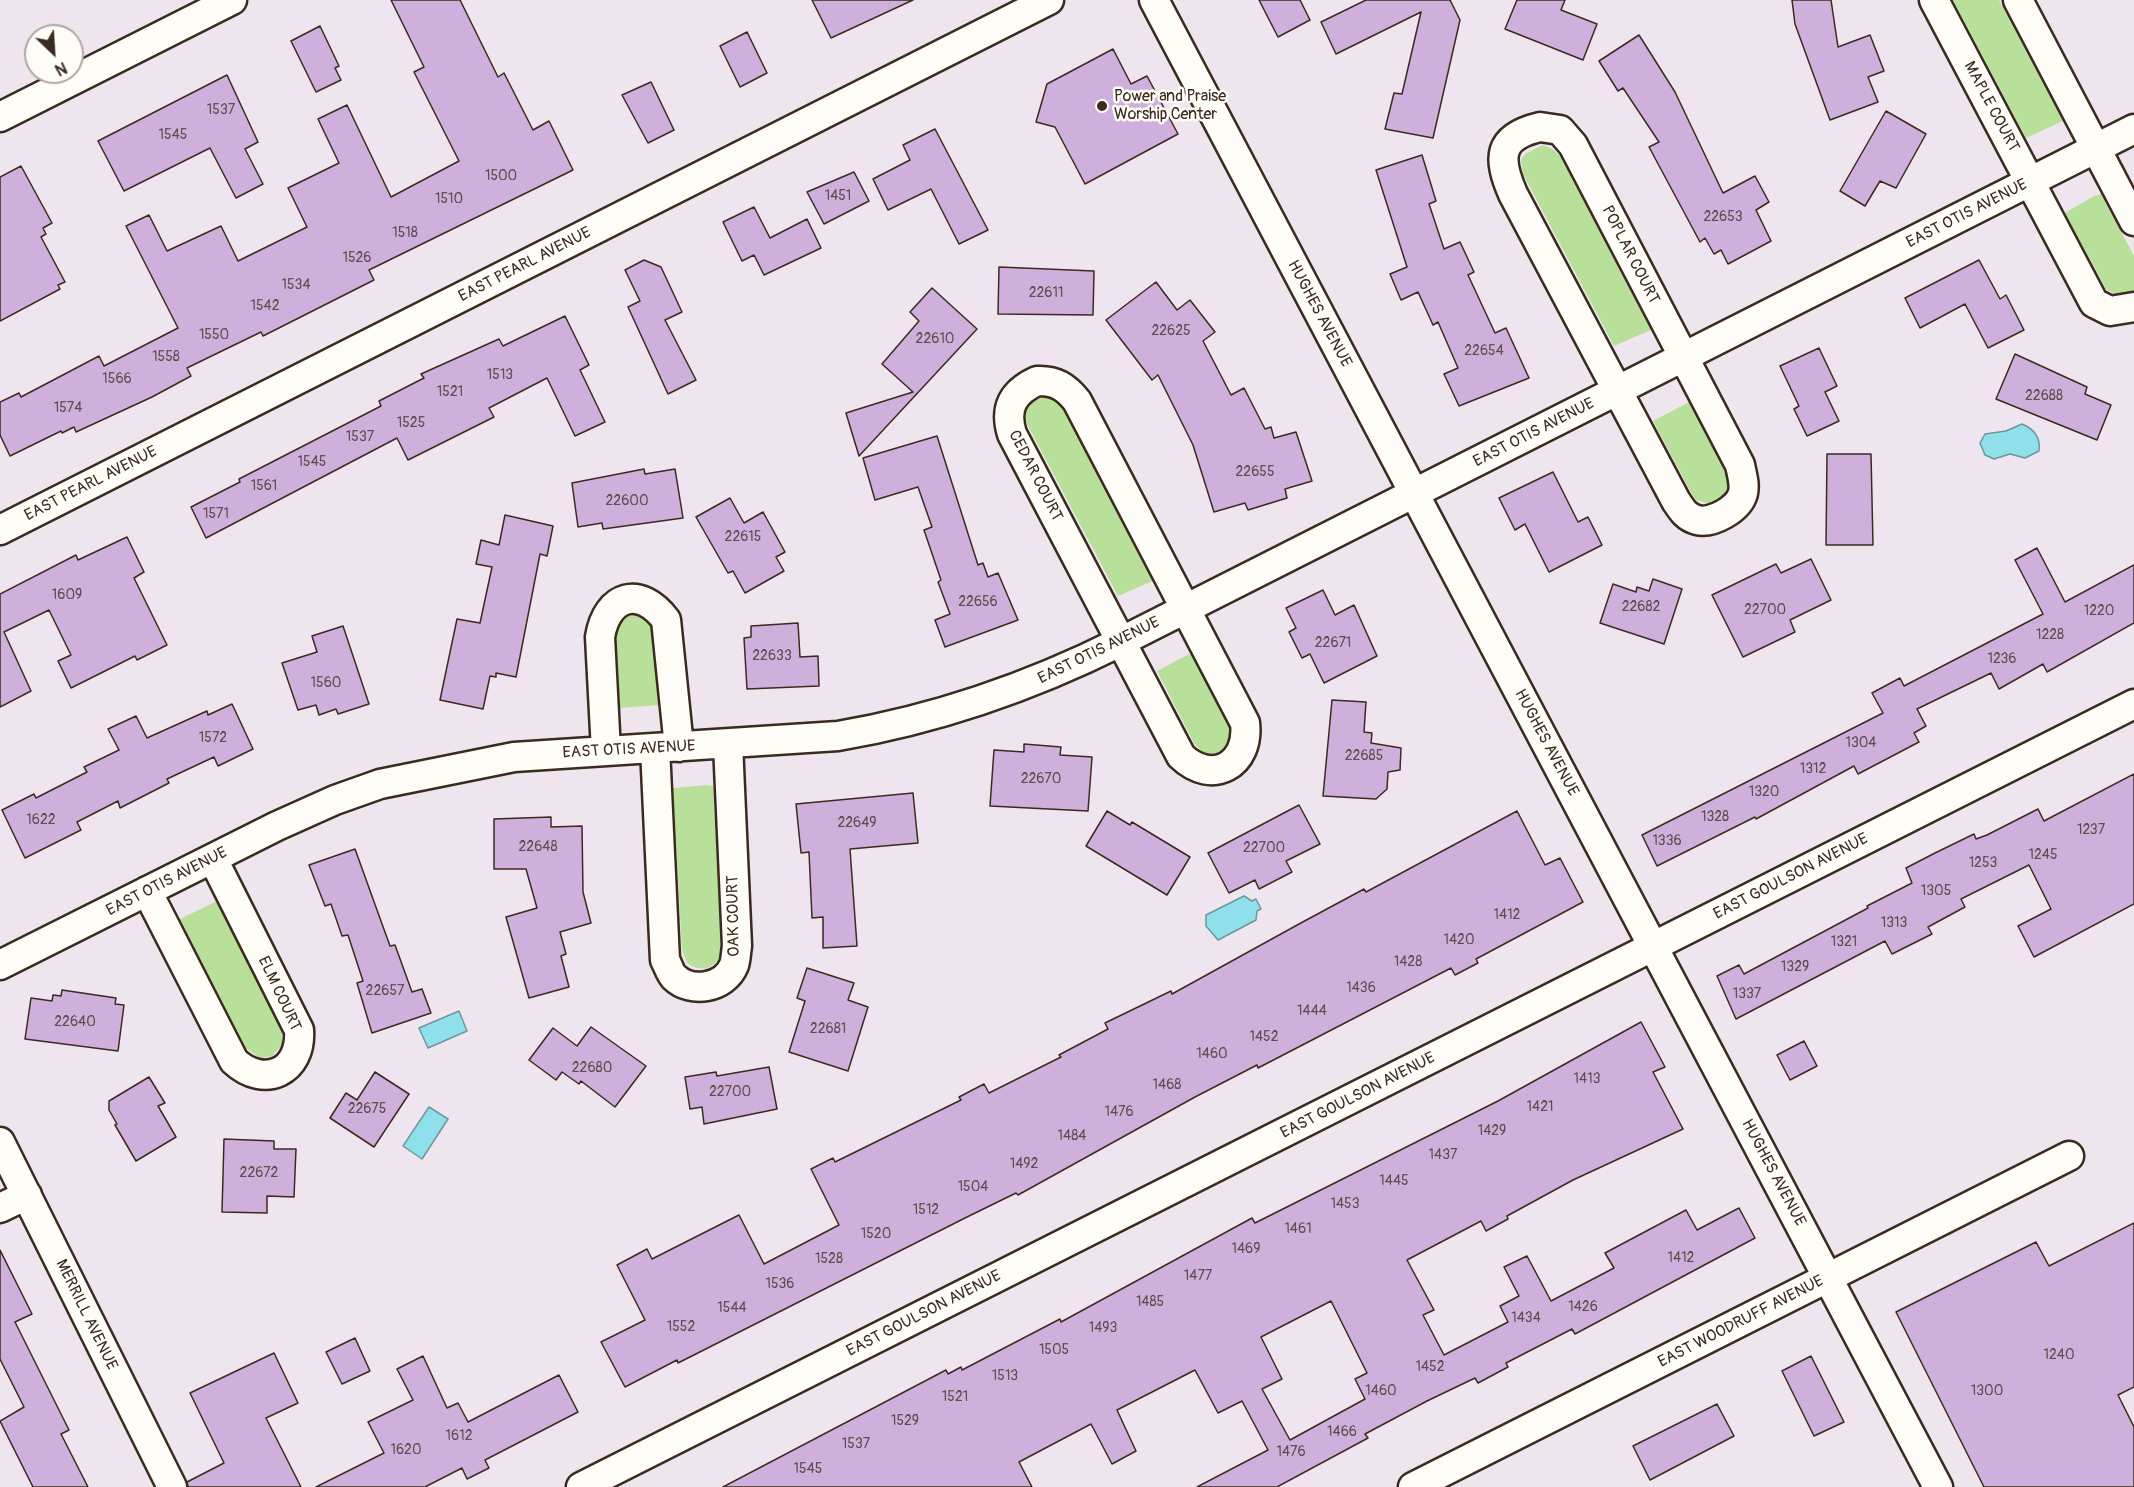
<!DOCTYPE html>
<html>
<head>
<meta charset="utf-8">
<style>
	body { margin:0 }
	#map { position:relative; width:2134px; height:1487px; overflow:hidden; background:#efe5ef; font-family:Pangolin,sans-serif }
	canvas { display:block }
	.north { position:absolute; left:24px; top:24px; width:60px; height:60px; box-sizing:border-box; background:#fdfcf7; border:2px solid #afa8a0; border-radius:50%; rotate:155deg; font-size:16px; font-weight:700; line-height:24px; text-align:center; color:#3b2a1e }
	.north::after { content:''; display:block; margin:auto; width:21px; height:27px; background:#3b2a1e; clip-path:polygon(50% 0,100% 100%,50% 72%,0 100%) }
</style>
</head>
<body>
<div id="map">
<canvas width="2134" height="1487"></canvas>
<div class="north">N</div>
</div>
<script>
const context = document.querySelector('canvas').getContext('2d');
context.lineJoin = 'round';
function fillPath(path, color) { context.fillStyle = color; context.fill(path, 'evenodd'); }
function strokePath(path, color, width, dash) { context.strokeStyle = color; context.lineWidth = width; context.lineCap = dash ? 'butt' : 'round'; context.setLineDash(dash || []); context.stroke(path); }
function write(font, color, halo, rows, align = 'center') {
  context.font = font + ' Pangolin,sans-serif'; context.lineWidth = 5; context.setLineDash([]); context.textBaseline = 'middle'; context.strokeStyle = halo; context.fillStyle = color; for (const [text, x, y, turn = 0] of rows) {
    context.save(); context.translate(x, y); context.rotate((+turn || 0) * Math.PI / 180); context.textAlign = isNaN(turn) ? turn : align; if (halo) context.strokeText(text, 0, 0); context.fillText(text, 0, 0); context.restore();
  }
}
fillPath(new Path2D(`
	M1953 0H1999L2063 121 2026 138Z
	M1543 145 1554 150 1560 156 1651 330 1614 346 1523 174 1521 160 1525 154Z
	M2101 194 2134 256V291C2125 298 2115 295 2106 289L2065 213 2094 196Z
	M1047 395 1058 400 1063 407 1155 580 1118 596 1027 424 1025 410 1028 404Z
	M1689 402C1697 418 1730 471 1730 486 1729 505 1706 507 1694 498L1653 421Z
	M635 613 647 616 657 632 660 705 620 708 615 632 621 618Z
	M1193 652 1233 734C1225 753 1209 763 1194 743L1157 671Z
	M707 785 713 786 722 949C718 968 703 974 687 963L682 950 673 788Z
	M217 901 282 1030V1045L272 1056 260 1058 244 1047 180 919Z`), '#b9e09b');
const water = new Path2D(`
	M2022 424C2034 429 2041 437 2039 451L2025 458 2010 454 1994 459 1985 455 1980 443 1985 434 2006 431Z
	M1244 896 1252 901 1256 899 1261 909 1257 911 1256 920 1218 940 1206 926V915Z
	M459 1011 467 1031 428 1048 419 1028Z
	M429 1107 448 1119 422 1159 403 1146Z`);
fillPath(water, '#90e0ec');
strokePath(water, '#6e979a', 1.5);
const building = new Path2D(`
	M391 0H460L498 77 504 73 533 130 549 121 573 170 369 270 374 280 263 336 261 332 191 366 187 368 191 376 152 397 76 432 74 427 62 433 61 431 10 456 0 435V402L19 393 21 397 99 356 104 366 178 328 126 226 149 215 167 251 221 226 238 261 307 227 288 188 339 163 318 119 347 105 391 197 459 161 414 72 424 67Z
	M812 0H913L831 38Z
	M1259 0H1300L1310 20 1278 37Z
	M1366 0H1450L1460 20 1433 138 1385 129 1394 93 1402 94 1421 12 1336 54 1321 22Z
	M1517 0H1565L1561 10 1597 24 1583 60 1505 29Z
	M1792 0H1831L1838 47 1870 35 1884 71 1868 77 1878 102 1830 120 1795 24Z
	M320 26 339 66 335 68 341 80 316 92 291 41Z
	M747 32 767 73 740 87 720 46Z
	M1639 35 1675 92 1723 193 1755 176 1769 202 1756 210 1771 241 1728 264 1721 250 1714 254 1705 238 1700 242 1649 147 1659 142 1623 88 1618 91 1599 61Z
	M1113 49 1131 84 1147 76 1178 134 1085 184 1055 127 1036 122 1047 84Z
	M227 75 258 142 245 149 263 184 236 198 210 148 124 191 98 141Z
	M651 82 674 130 648 143 622 95Z
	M1886 111 1926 134 1896 188 1880 181 1865 206 1840 191Z
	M935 129 988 230 959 244 931 189 888 210 873 179 910 160 903 145Z
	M1422 155 1436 201 1429 204 1444 249 1460 242 1474 272 1468 275 1495 333 1506 328 1529 378 1459 406 1444 374 1458 368 1438 322 1433 325 1418 292 1401 300 1390 274 1407 267 1376 170Z
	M21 166 52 223 43 228 46 234 41 237 65 282 58 285 60 289 0 321V177Z
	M854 172 869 201 824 224 807 192Z
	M754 207 770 238 807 219 821 248 764 275 754 255 742 261 723 222Z
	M644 260 661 267 682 312 665 320 696 380 668 394 628 307 640 301 625 270Z
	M1979 260 2000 299 2006 295 2024 330 1988 348 1965 304 1920 328 1905 298Z
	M999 267 1094 271 1093 315 998 314Z
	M1156 282 1177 310 1190 300 1215 332 1203 341 1231 395 1244 388 1265 429 1271 427 1274 438 1296 432 1312 481 1285 489 1287 498 1248 510 1245 503 1214 512 1193 445 1158 375 1152 380 1106 320Z
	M932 288 977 329 859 456 846 413 913 392 882 364 919 321 910 312Z
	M565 316 589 365 580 370 605 422 575 436 547 378 489 408 494 417 408 460 397 438 206 538 191 507 240 482 239 479 381 406 379 401 424 378 421 374 499 339 503 346Z
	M1819 348 1837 386 1825 392 1839 421 1807 436 1794 409 1799 406 1780 366Z
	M2015 354 2087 387 2085 394 2111 405 2097 440 1996 399Z
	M937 436 978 565 983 563 988 577 998 573 1018 620 945 647 935 620 950 614 938 582 941 580 924 530 932 527 918 487 875 500 863 458Z
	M1827 454H1871L1873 545H1826Z
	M644 469 645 474 675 469 683 518 603 529 602 523 578 527 572 483Z
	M1553 472 1578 522 1588 517 1602 545 1549 572 1525 524 1515 530 1499 498Z
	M730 498 744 523 763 512 785 552 776 557 784 571 745 593 733 571 728 573 696 517Z
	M505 515 553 526 547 556 540 554 516 677 496 673V677L490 676 483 709 440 700 457 619 480 623 492 567 476 564 481 540 499 545Z
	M127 537 144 572 134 578 167 645 137 660 135 656 71 688 58 661 71 655 49 610 4 632 31 691 0 707V594L76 555 78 560Z
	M2037 548 2065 602 2134 565V623L2047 672 2043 664 1999 689 1991 673 1917 709 1926 726 1914 733 1919 742 1858 774 1854 766 1756 819 1755 817 1657 866 1642 835 1883 713 1872 693 1900 678 1904 686 2043 614 2015 560Z
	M1811 559 1831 600 1790 620 1795 632 1743 657 1712 595 1776 564 1781 573Z
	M1653 579 1682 589 1664 644 1600 623 1613 584 1636 592 1637 587 1649 591Z
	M1323 590 1335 615 1354 605 1377 656 1324 683 1310 654 1302 658 1289 632 1296 628 1286 608Z
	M798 623 800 657 818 656 819 686 747 689 744 638 751 637V626Z
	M343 626 369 704 338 714 336 709 319 715 316 705 298 710 282 663 317 652 312 636Z
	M1332 700 1366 702 1364 732 1372 733 1371 743 1401 748 1400 770 1388 772 1387 789 1376 799 1323 796Z
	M232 704 253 749 218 766 214 757 167 779 169 783 120 808 118 801 77 822 81 830 25 858 2 810 34 794 36 798 87 772 84 767 119 750 108 729 136 716 147 738 207 711 208 715Z
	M1024 744 1061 747 1060 755 1092 757 1088 811 990 806 994 750 1024 752Z
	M2134 774V904L2034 957 2018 926 2051 909 2029 865 1961 899 1965 907 1928 927 1932 934 1892 954 1885 941 1736 1019 1717 976 1739 965 1744 974 1868 908 1867 906 1912 883 1906 868 1935 853 1974 834 1976 839 1987 835 2038 809 2044 821Z
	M913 793 918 843 850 849 857 946 823 948V917L812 918 809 852 801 853 796 804Z
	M1299 805 1320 844 1286 861 1292 872 1259 889 1255 880 1229 893 1208 853Z
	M1107 811 1130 825 1132 822 1190 857 1167 895 1086 846Z
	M1517 811 1545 865 1560 858 1583 902 1476 959 1478 963 1455 975 1451 968 1258 1068 1257 1065 1195 1097 1018 1195 1016 1193 967 1217 678 1363 677 1360 625 1387 601 1342 645 1320 617 1265 647 1249 652 1259 739 1215 764 1264 839 1225 811 1169 833 1158 835 1162 961 1100 959 1097 984 1084 989 1093 1061 1057 1059 1055 1108 1029 1105 1023 1171 991 1172 994 1299 924 1364 889 1366 892Z
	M551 817V827L582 826 583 892 591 923 560 932 566 954 561 956 569 987 529 998 506 917 537 908 526 869H494V819Z
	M355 849 390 946 395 945 412 992 422 989 431 1013 372 1033 357 983 363 981 348 935 342 936 331 904 325 906 309 865Z
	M807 968 854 983 848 1000 868 1007 848 1071 789 1052 805 1001 797 998Z
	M62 990 116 998 115 1004 124 1005 118 1051 25 1039 31 998 52 1001 53 995 61 996Z
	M1641 1022 1665 1067 1653 1072 1683 1129 1573 1180 1507 1216 1508 1219 1486 1231 1481 1221 1407 1260 1434 1310 1423 1315 1444 1355 1508 1322 1500 1306 1519 1296 1504 1267 1527 1256 1551 1301 1614 1268 1605 1253 1686 1210 1697 1230 1739 1208 1755 1238 1575 1334 1572 1329 1506 1363 1508 1367 1478 1383 1475 1378 1427 1401 1365 1434 1368 1438 1277 1487H1197L1268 1450 1242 1401 1218 1413 1195 1370 1117 1410 1136 1451 1112 1464 1091 1424 1019 1462 1032 1487H723L946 1370 948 1374 961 1367 962 1370 1060 1319 1061 1322 1252 1218 1255 1223 1498 1101ZM1331 1301 1367 1373 1355 1379 1365 1399 1290 1440 1262 1389 1282 1379 1261 1337Z
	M591 1027 646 1066 615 1107 581 1081 579 1084 562 1072 556 1080 529 1060 553 1028 577 1046Z
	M1804 1041 1817 1066 1790 1080 1777 1055Z
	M769 1067 777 1109 704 1124 702 1107 690 1109 685 1077 716 1072 717 1076Z
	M375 1072 409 1094 374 1147 330 1118 346 1093 357 1100Z
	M149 1077 165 1103 158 1106 176 1137 136 1161 115 1125 117 1124 109 1110V1101Z
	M224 1139 274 1141V1149H296L294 1197 267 1196V1213L222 1212Z
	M2134 1223V1387L2118 1395 2134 1427V1487H1984L1896 1312 2036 1242 2049 1266Z
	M0 1250 32 1314 15 1322 69 1430 61 1434 88 1487H33L0 1421 24 1407 0 1359Z
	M355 1338 370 1371 342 1384 326 1352Z
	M274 1353 298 1403 266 1418 301 1487H188L187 1482 224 1463 190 1393Z
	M423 1356 447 1408 458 1403 468 1422 559 1375 578 1412 485 1460 489 1468 467 1479 462 1468 425 1487H316L384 1453 368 1422 413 1400 397 1369Z
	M1811 1356 1844 1422 1814 1436 1782 1371Z
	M1717 1404 1734 1436 1650 1480 1633 1446Z`);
fillPath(building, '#cfb0dc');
strokePath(building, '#3b2a1e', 1.5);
const minor = new Path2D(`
	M1154 0 1938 1487
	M1934 0 2094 303 2110 311 2134 307
	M2018 0 2134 221
	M0 117 232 0
	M1540 127 1560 130 1573 145 1740 465C1742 475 1745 484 1743 493 1739 509 1712 524 1697 520 1686 517 1682 510 1676 501L1513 194C1497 157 1498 137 1540 127Z
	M1037 381C1055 380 1066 387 1077 401L1245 723C1250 765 1212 786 1181 756L1012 434C1004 408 1013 392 1037 381Z
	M0 530 1049 0
	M655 748 665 960C668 965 670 973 674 977 691 994 725 988 734 965 736 959 736 951 737 946L728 744
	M606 751 600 637C607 595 640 585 666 620L679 747
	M147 891 234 1061C264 1089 302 1072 299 1030L213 859
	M0 965 277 826 335 800 380 784 514 757 838 736C938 719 1030 687 1120 642L2134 129
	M0 1142 172 1487
	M0 1208 27 1195
	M581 1487 2134 704
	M1413 1487 2069 1156`);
strokePath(minor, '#3b2a1e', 33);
strokePath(minor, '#fdfcf7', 28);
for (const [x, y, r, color] of [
	[1102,106,6,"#3b2a1e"]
]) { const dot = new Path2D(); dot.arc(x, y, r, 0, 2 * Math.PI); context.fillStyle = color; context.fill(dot); strokePath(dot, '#fdfcf7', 2); }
write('14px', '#604c4e', null, [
	["1537",221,110],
	["1545",173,135],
	["1500",501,176],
	["1451",838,196],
	["1510",449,199],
	["22653",1723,217],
	["1518",405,233],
	["1526",357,258],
	["1534",296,285],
	["22611",1046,293],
	["1542",265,306],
	["22625",1171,331],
	["1550",214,335],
	["22610",935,339],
	["22654",1484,351],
	["1558",166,357],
	["1513",500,375],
	["1566",117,379],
	["1521",450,392],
	["22688",2044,396],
	["1574",68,408],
	["1525",411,423],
	["1537",360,437],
	["1545",312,462],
	["22655",1255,472],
	["1561",264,486],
	["22600",627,501],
	["1571",216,514],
	["22615",743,537],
	["1609",67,595],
	["22656",978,602],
	["22682",1641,607],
	["22700",1765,610],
	["1220",2099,611],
	["1228",2050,635],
	["22671",1333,643],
	["22633",772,656],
	["1236",2002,659],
	["1560",326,683],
	["1572",213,738],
	["1304",1861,743],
	["22685",1364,756],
	["1312",1813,769],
	["22670",1041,779],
	["1320",1764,792],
	["1328",1715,817],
	["1622",41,820],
	["22649",857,823],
	["1237",2091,830],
	["1336",1667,841],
	["22648",538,847],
	["22700",1264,848],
	["1245",2043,855],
	["1253",1983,863],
	["1305",1936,891],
	["1412",1507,915],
	["1313",1894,923],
	["1420",1459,940],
	["1321",1844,942],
	["1428",1408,962],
	["1329",1795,967],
	["1436",1361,988],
	["22657",385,991],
	["1337",1747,994],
	["1444",1312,1011],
	["22640",75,1022],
	["22681",828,1029],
	["1452",1264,1037],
	["1460",1212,1054],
	["22680",592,1068],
	["1413",1587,1079],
	["1468",1167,1085],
	["22700",730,1092],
	["1421",1540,1107],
	["22675",367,1109],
	["1476",1119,1112],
	["1429",1492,1131],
	["1484",1072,1136],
	["1437",1443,1155],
	["1492",1024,1164],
	["22672",259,1173],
	["1445",1394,1181],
	["1504",973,1187],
	["1453",1345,1204],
	["1512",926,1210],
	["1461",1298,1229],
	["1520",876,1234],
	["1469",1246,1249],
	["1412",1681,1258],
	["1528",829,1259],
	["1477",1198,1276],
	["1536",780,1284],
	["1485",1150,1302],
	["1426",1583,1307],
	["1544",732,1308],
	["1434",1526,1318],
	["1552",681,1327],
	["1493",1103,1328],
	["1505",1054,1350],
	["1240",2059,1355],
	["1452",1430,1367],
	["1513",1005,1376],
	["1460",1381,1391],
	["1300",1987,1391],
	["1521",955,1397],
	["1529",905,1421],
	["1466",1342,1432],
	["1612",459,1436],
	["1537",856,1444],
	["1620",406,1450],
	["1476",1291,1452],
	["1545",808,1469]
]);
write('16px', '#3b2a1e', '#fdfcf7', [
	["Power and Praise",1114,97],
	["Worship Center",1114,115]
], 'left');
write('16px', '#3b2a1e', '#fdfcf7', [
	["MAPLE COURT",1991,107,62],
	["EAST OTIS AVENUE",1967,214,-27],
	["POPLAR COURT",1630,255,63],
	["EAST PEARL AVENUE",525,265,-27],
	["HUGHES AVENUE",1319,314,62],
	["EAST OTIS AVENUE",1534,433,-27],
	["CEDAR COURT",1035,476,63],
	["EAST PEARL AVENUE",91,484,-27],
	["EAST OTIS AVENUE",1099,651,-26],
	["HUGHES AVENUE",1546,743,62],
	["EAST OTIS AVENUE",629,750,-3],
	["EAST GOULSON AVENUE",1791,877,-27],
	["EAST OTIS AVENUE",167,882,-27],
	["OAK COURT",734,916,-91],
	["ELM COURT",279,994,65],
	["EAST GOULSON AVENUE",1358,1096,-27],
	["HUGHES AVENUE",1773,1173,62],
	["EAST GOULSON AVENUE",924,1314,-27],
	["MERRILL AVENUE",86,1315,64],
	["EAST WOODRUFF AVENUE",1741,1322,-27]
]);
</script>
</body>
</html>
